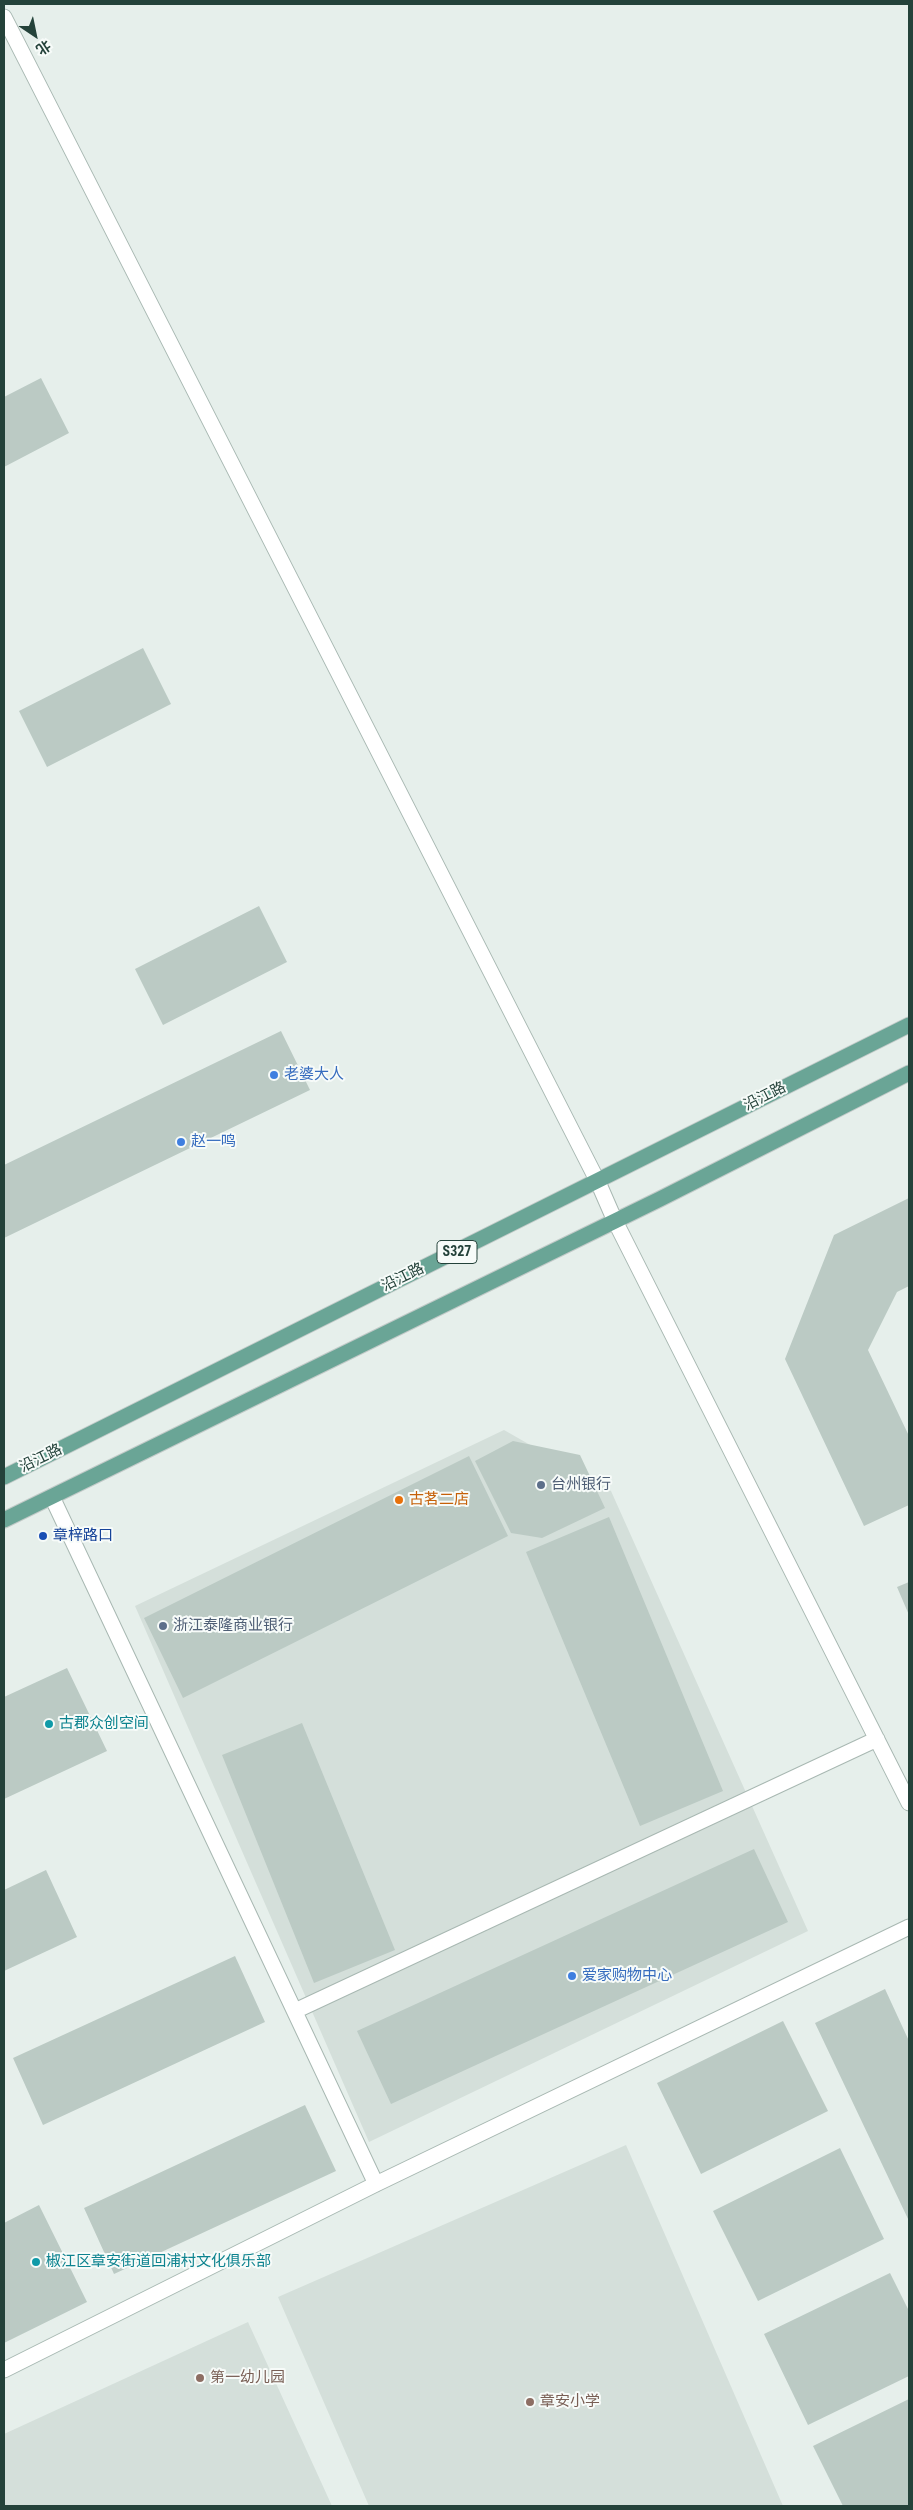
<!DOCTYPE html>
<html>
<head>
<meta charset="utf-8">
<style>
	body { margin:0 }
	#map { position:relative; width:913px; height:2510px; overflow:hidden; background:#e6efeb; font-family:"Roboto Condensed","Noto Sans SC",sans-serif }
	canvas { display:block }
	.frame { position:absolute; inset:0; border:5px solid #24423a; pointer-events:none }
	.north { position:absolute; left:10px; top:10px; width:50px; height:50px; -webkit-text-stroke:4px #f7fbf9; paint-order:stroke; rotate:146deg; font-size:14px; font-weight:700; line-height:20px; text-align:center; color:#24423a }
	.north::after { content:''; display:block; margin:auto; width:18px; height:22px; background:#24423a; clip-path:polygon(50% 0,100% 100%,50% 72%,0 100%) }
</style>
</head>
<body>
<div id="map">
<canvas width="913" height="2510"></canvas>
<div class="frame"></div>
<div class="north">北</div>
</div>
<script>
const context = document.querySelector('canvas').getContext('2d');
context.lineJoin = 'round';
function fillPath(path, color) { context.fillStyle = color; context.fill(path, 'evenodd'); }
function strokePath(path, color, width, dash) { context.strokeStyle = color; context.lineWidth = width; context.lineCap = dash ? 'butt' : 'round'; context.setLineDash(dash || []); context.stroke(path); }
function write(font, color, halo, rows, align = 'center') {
  context.font = font + ' "Roboto Condensed","Noto Sans SC",sans-serif'; context.lineWidth = 4; context.setLineDash([]); context.textBaseline = 'middle'; context.strokeStyle = halo; context.fillStyle = color; for (const [text, x, y, turn = 0] of rows) {
    context.save(); context.translate(x, y); context.rotate((+turn || 0) * Math.PI / 180); context.textAlign = isNaN(turn) ? turn : align; if (halo) context.strokeText(text, 0, 0); context.fillText(text, 0, 0); context.restore();
  }
}
fillPath(new Path2D(`
	M504 1430 611 1491 808 1931 369 2142 135 1606Z
	M626 2145 783 2506H369L278 2297Z
	M248 2322 332 2506H4V2434Z`), '#d4dfda');
fillPath(new Path2D(`
	M41 378 69 433 4 467V397Z
	M143 648 171 704 47 767 19 711Z
	M259 906 287 962 163 1025 135 969Z
	M281 1031 310 1090 4 1238V1165Z
	M909 1198V1286L897 1292 868 1350 909 1436V1505L864 1526 785 1359 834 1235Z
	M513 1441 580 1455 605 1508 542 1538 511 1533 475 1461Z
	M469 1456 508 1536 183 1698 144 1618Z
	M609 1517 723 1791 640 1826 526 1552Z
	M909 1582V1615L897 1587Z
	M67 1668 107 1751 4 1799V1697Z
	M302 1723 395 1950 314 1983 222 1755Z
	M754 1849 788 1922 391 2104 357 2031Z
	M46 1870 77 1937 4 1971V1890Z
	M235 1956 265 2022 43 2125 13 2058Z
	M885 1989 909 2041V2221L815 2023Z
	M783 2021 828 2111 701 2174 657 2083Z
	M305 2105 336 2171 114 2274 84 2208Z
	M840 2148 884 2239 758 2301 713 2211Z
	M39 2205 87 2302 4 2343V2223Z
	M890 2273 909 2311V2376L808 2425 764 2334Z
	M909 2399V2506H843L813 2446Z`), '#bbcac4');
const minor = new Path2D(`
	M4 17 598 1182 615 1221 909 1803
	M52 1497 376 2184
	M295 2011 877 1739
	M4 2370 376 2184 909 1927`);
const major = new Path2D(`
	M4 1477 909 1025
	M4 1520 660 1199 909 1073`);
strokePath(minor, '#a8b8b2', 17);
strokePath(major, '#c2cac8', 17);
strokePath(minor, '#fff', 15);
strokePath(major, '#6aa596', 15);
for (const [x, y, r, color] of [
	[274,1075,5,"#3f7fe0"],
	[181,1142,5,"#3f7fe0"],
	[541,1485,5,"#5c6f8a"],
	[399,1500,5,"#e8710a"],
	[43,1536,5,"#1a4fb4"],
	[163,1626,5,"#5c6f8a"],
	[49,1724,5,"#0f9aa8"],
	[572,1976,5,"#3f7fe0"],
	[36,2262,5,"#0f9aa8"],
	[200,2378,5,"#8d6e63"],
	[530,2402,5,"#8d6e63"]
]) { const dot = new Path2D(); dot.arc(x, y, r, 0, 2 * Math.PI); context.fillStyle = color; context.fill(dot); strokePath(dot, '#f7fbf9', 2); }
for (const [x, y, w] of [
	[457,1252,40]
]) { const box = new Path2D(); box.roundRect(x - w / 2, y - 11.5, w, 23, 4); context.fillStyle = '#f7fbf9'; context.fill(box); strokePath(box, '#24423a', 1); }
write('bold 14px', '#24423a', null, [
	["S327",457,1252]
]);
write('15px', '#366cbe', '#f7fbf9', [
	["老婆大人",284,1075],
	["赵一鸣",191,1142],
	["爱家购物中心",582,1976]
], 'left');
write('15px', '#24423a', '#f7fbf9', [
	["沿江路",765,1097,-27],
	["沿江路",403,1278,-26],
	["沿江路",41,1459,-26]
]);
write('15px', '#4e5e75', '#f7fbf9', [
	["台州银行",551,1485],
	["浙江泰隆商业银行",173,1626]
], 'left');
write('15px', '#c56008', '#f7fbf9', [
	["古茗二店",409,1500]
], 'left');
write('15px', '#164399', '#f7fbf9', [
	["章梓路口",53,1536]
], 'left');
write('15px', '#0d838f', '#f7fbf9', [
	["古郡众创空间",59,1724],
	["椒江区章安街道回浦村文化俱乐部",46,2262]
], 'left');
write('15px', '#785e54', '#f7fbf9', [
	["第一幼儿园",210,2378],
	["章安小学",540,2402]
], 'left');
</script>
</body>
</html>
